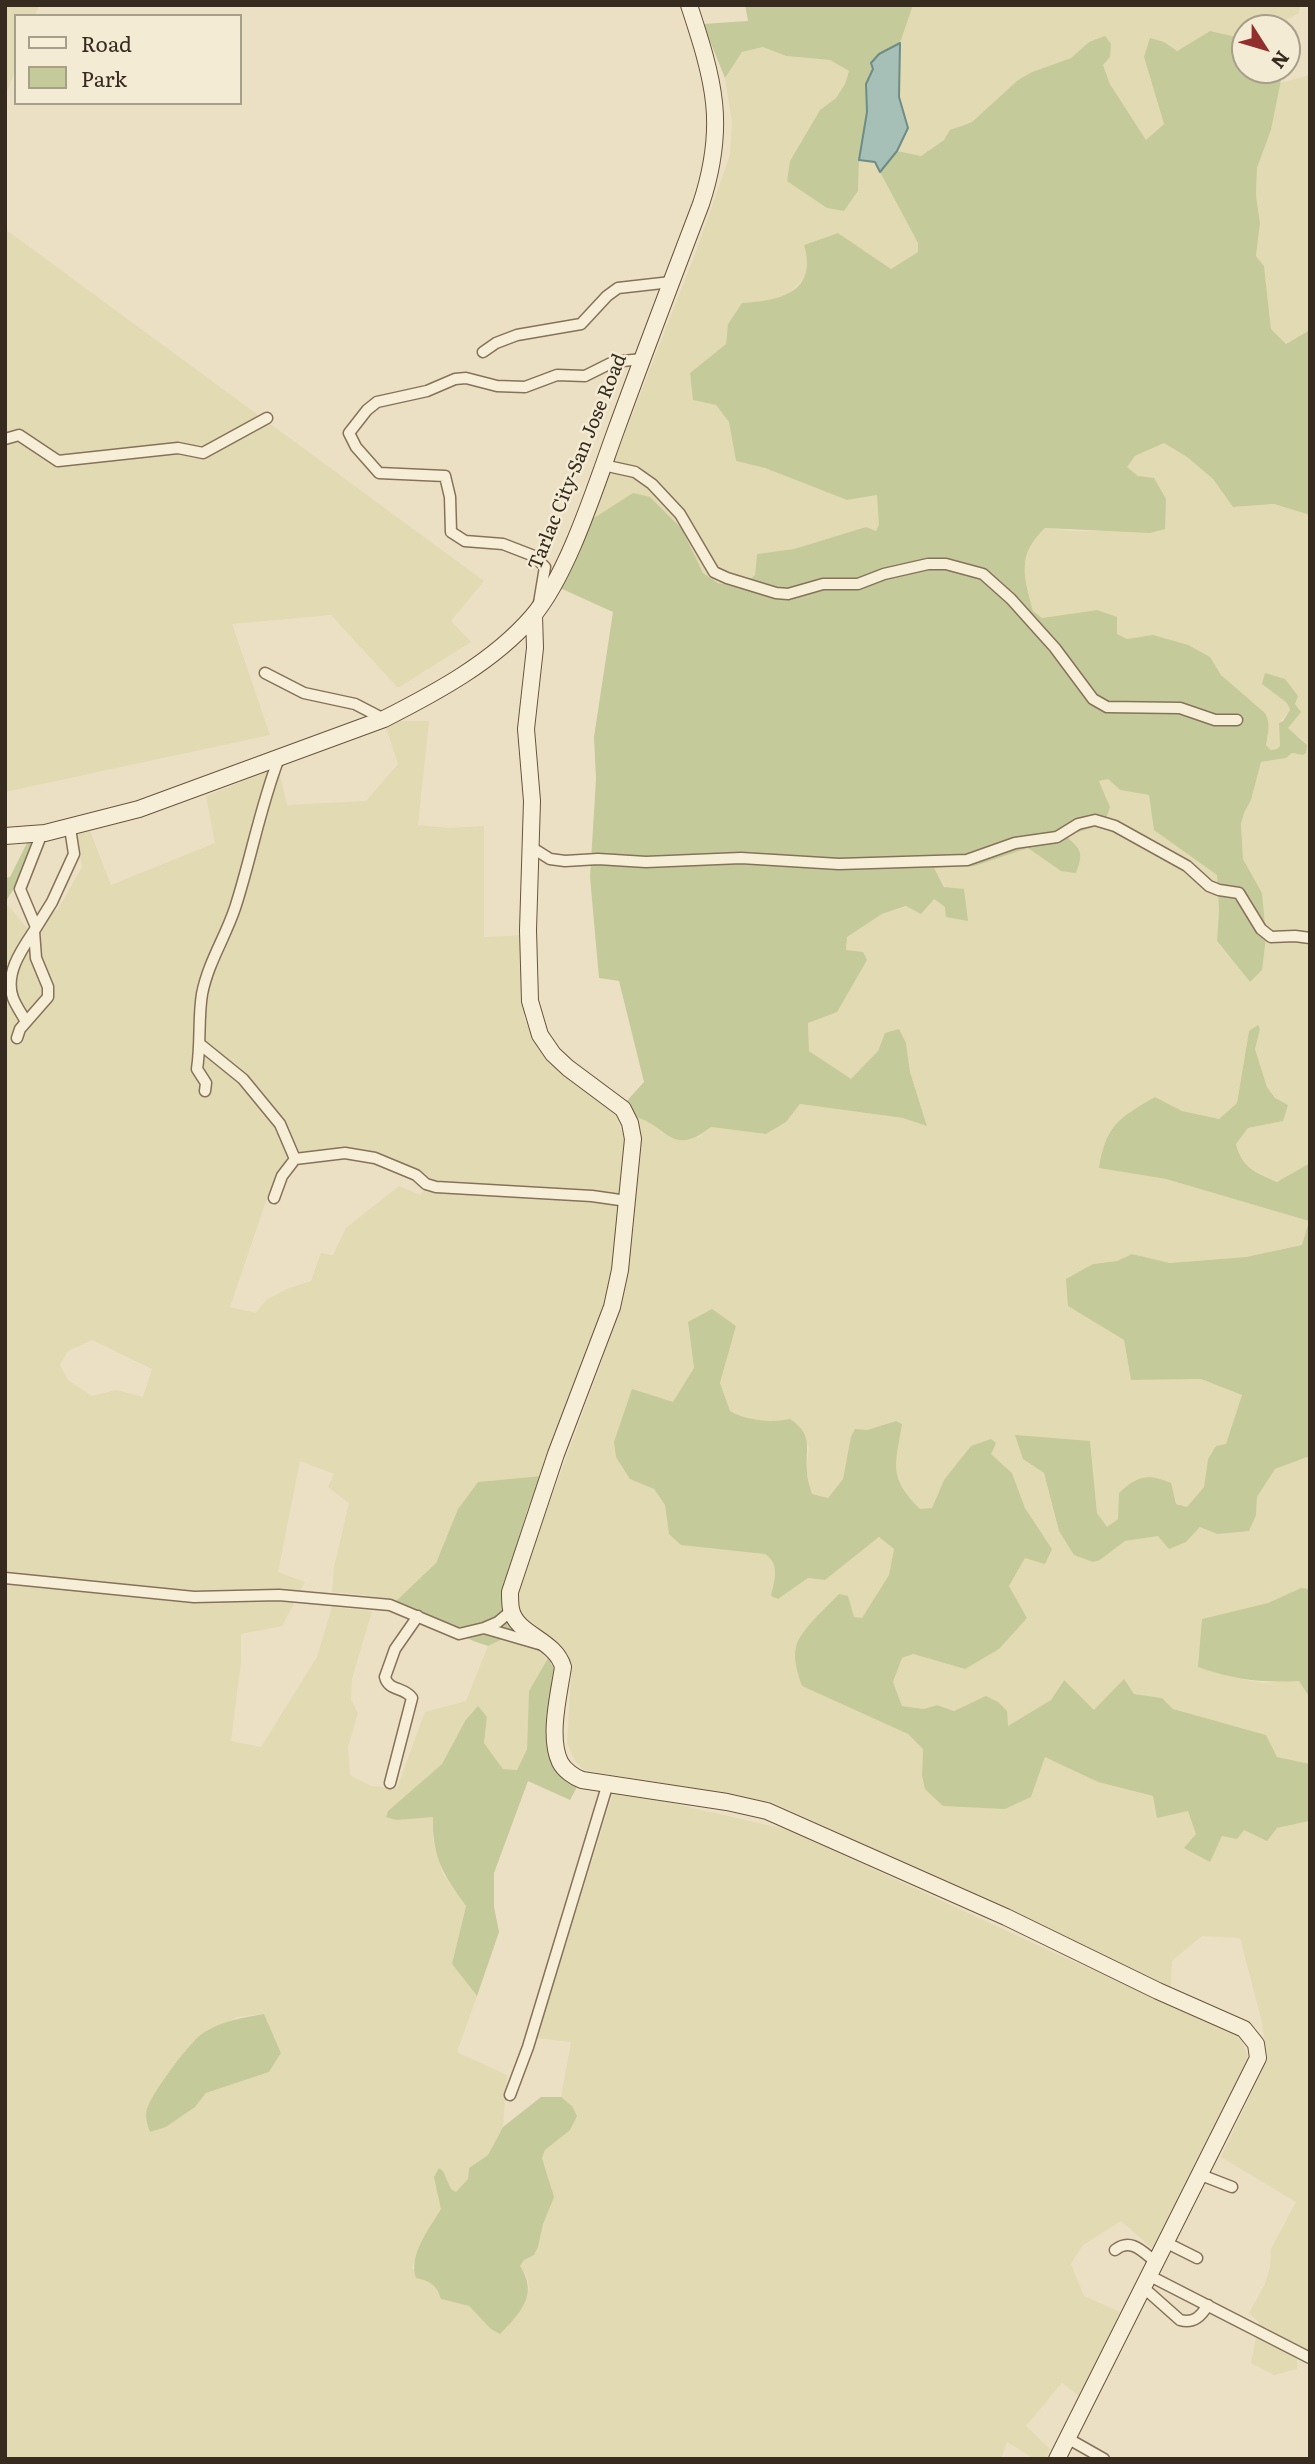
<!DOCTYPE html>
<html>
<head>
<meta charset="utf-8">
<style>
	body { margin:0 }
	#map { position:relative; width:1315px; height:2464px; overflow:hidden; background:#ece0c4; font-family:Literata,serif }
	canvas { display:block }
	.frame { position:absolute; inset:0; border:7px solid #372b1f; pointer-events:none }
	.legend { position:absolute; left:14px; top:14px; width:228px; height:91px; box-sizing:border-box; background:#f4ebd4; border:2px solid #a89e8c; margin:0; padding:9px 12px; list-style:none; font-size:21px; color:#372b1f }
	.legend li { display:flex; align-items:center; gap:14px; height:35px }
	.legend b { width:35px; border:2px solid #a89e8c }
	.north { position:absolute; left:1231px; top:14px; width:70px; height:70px; box-sizing:border-box; background:#f4ebd4; border:2px solid #a89e8c; border-radius:50%; rotate:127deg; font-size:19px; font-weight:700; line-height:28px; text-align:center; color:#372b1f }
	.north::after { content:''; display:block; margin:auto; width:24px; height:32px; background:#932e2e; clip-path:polygon(50% 0,100% 100%,50% 72%,0 100%) }
</style>
</head>
<body>
<div id="map">
<canvas width="1315" height="2464"></canvas>
<div class="frame"></div>
<ul class="legend">
<li><b style="height:9px;background:#f7eed7"></b>Road</li>
<li><b style="height:19px;background:#c4ca99"></b>Park</li>
</ul>
<div class="north">N</div>
</div>
<script>
const context = document.querySelector('canvas').getContext('2d');
context.lineJoin = 'round';
function fillPath(path, color) { context.fillStyle = color; context.fill(path, 'evenodd'); }
function strokePath(path, color, width, dash) { context.strokeStyle = color; context.lineWidth = width; context.lineCap = dash ? 'butt' : 'round'; context.setLineDash(dash || []); context.stroke(path); }
function write(font, color, halo, rows, align = 'center') {
  context.font = font + ' Literata,serif'; context.lineWidth = 5; context.setLineDash([]); context.textBaseline = 'middle'; context.strokeStyle = halo; context.fillStyle = color; for (const [text, x, y, turn = 0] of rows) {
    context.save(); context.translate(x, y); context.rotate((+turn || 0) * Math.PI / 180); context.textAlign = isNaN(turn) ? turn : align; if (halo) context.strokeText(text, 0, 0); context.fillText(text, 0, 0); context.restore();
  }
}
fillPath(new Path2D(`
	M5 5H39L35 16H16V68L5 97Z
	M913 5H1300L1299 13 1275 26 1245 28V39L1243 40 1210 31 1176 51 1164 42 1144 57 1164 124 1146 140 1110 84 1103 65 1089 42 1071 58 1032 72 1018 80 972 122 961 125 944 140 921 156 897 151 908 128 899 97 900 43Z
	M763 47 786 56 830 60 849 71 845 84 836 98 820 110 790 161 787 181 844 211 858 191 859 160 875 162 918 243V252L891 269 838 233 804 245 808 258 806 276 789 294 768 302 742 303 728 324 726 344 690 373 693 400 716 405 729 422 736 461 765 468 847 500 877 495 879 500 880 526 876 531 866 527 794 549 757 554 755 575 742 587 718 583 703 573 682 529 591 520 695 254 730 155 732 123 725 78 742 52Z
	M1310 75V330L1286 344 1271 329 1264 266 1256 256 1260 223 1256 195 1257 168 1271 130 1280 83Z
	M5 229 484 581 451 621 471 642 398 688 331 615 232 624 270 735 5 792Z
	M1164 443 1187 457 1213 479 1233 507 1274 504 1310 515V1163L1278 1182 1253 1170 1240 1159 1236 1144 1248 1128 1282 1121 1275 1098 1267 1087 1255 1049 1260 1029 1249 1031 1237 1103 1219 1119 1182 1111 1155 1097 1100 1168 1166 1179 1309 1221 1302 1245 1246 1257 1170 1263 1132 1254 1117 1261 1093 1264 1068 1306 1124 1340 1131 1380 1201 1379 1243 1395 1226 1445 1216 1446 1208 1459 1204 1487 1187 1507 1177 1504 1118 1519 1107 1528 1097 1513 1090 1441 1023 1459 1044 1473 1059 1531 1100 1560 1125 1541 1158 1536 1186 1542 1200 1527 1217 1534 1256 1515 1257 1497 1275 1469 1310 1456V1589L1301 1588 1268 1603 1203 1619 1226 1676 1263 1683 1299 1680 1310 1698V1764L1277 1757 1266 1735 1173 1709 1162 1698 1134 1694 1094 1710 1063 1680 1051 1700 1007 1727 937 1705 924 1709 902 1706 893 1682 902 1658 913 1654 965 1669 1027 1618 1009 1586 1025 1558 1052 1549 1025 1508 1012 1473 991 1454 944 1480 932 1509H920L903 1491 896 1476V1421L867 1430 847 1461 843 1479 828 1498 812 1494 806 1472 809 1447 790 1419 776 1422 754 1421 730 1411 720 1383 736 1326 688 1322 694 1368 630 1478 654 1489 665 1505 669 1534 765 1554 773 1560 776 1570 771 1596 778 1599 808 1578 825 1580 879 1537 894 1549 889 1575 873 1602 862 1619 854 1618 848 1597 802 1686 908 1734 923 1749 922 1775 1005 1809 1031 1797 1045 1756 1098 1782 1153 1796 1188 1811 1209 1862 1222 1836 1244 1830 1277 1828 1310 1820V2351L1305 2349 1297 2359V2369L1274 2375 1251 2363 1259 2322 1249 2313 1265 2284 1270 2267 1271 2249 1296 2202 1221 2157 1267 2060 1262 2022 1240 1938 1202 1936 1172 1961 1171 1987 772 1802 584 1770 575 1761 567 1743 571 1677 568 1654 524 1619 517 1608 520 1583 603 1358 633 1116 647 1119 662 1133 699 1137 711 1127 766 1134 786 1122 800 1104 903 1118 927 1125 910 1072 906 1043 885 1033 878 1051 851 1080 809 1051 808 1023 853 982 867 960 846 950 847 937 882 914 934 899 968 921 933 868 975 866 1028 848 1042 856 1065 836 1104 824 1106 797 1099 781 1108 779 1120 790 1149 795 1155 830 1217 875 1219 911 1217 942 1250 982 1262 970V893L1243 859 1241 824 1244 813 1251 800 1261 762 1286 758 1292 753 1303 755V740L1287 728 1295 704 1285 679 1265 674 1262 684 1287 703 1290 710 1279 723 1280 746 1278 749 1271 750 1266 745 1268 736 1265 713 1221 675 1209 657 1153 635 1127 639 1117 634 1097 610 1042 618 1033 611 1027 588 1024 568 1031 541 1045 528 1074 531H1104L1138 476 1126 467 1135 456Z
	M401 721H429L418 825 449 828 484 826V937L526 935 524 1019 541 1049 559 1070 600 1099 616 1114 627 1148 614 1277 608 1301 541 1476 478 1482 458 1509 436 1563 395 1602 364 1595 332 1592 334 1567 349 1503 328 1487 334 1474 300 1461 278 1572 305 1582 282 1626 241 1634V1662L231 1741 261 1747 317 1657 332 1607 372 1611 352 1679 351 1700 358 1713 348 1747 350 1775 371 1786 397 1788 425 1712 466 1701 488 1646 519 1631 548 1658 529 1691 527 1749 517 1770 503 1769 484 1743 487 1717 465 1721 442 1764 388 1811 386 1816 396 1820 433 1816V1841L443 1874 466 1906 452 1964 477 1996 457 2052 507 2075 503 2127 488 2155 469 2168 468 2179 456 2192 451 2189 443 2171 439 2168 442 2208 421 2244 412 2268 439 2289 441 2299 469 2306 477 2315 529 2289 527 2277 520 2266 524 2260 534 2255 538 2247 549 2180 542 2158 545 2150 552 2144 572 2106 561 2097 571 2042 537 2038 614 1790 789 1830 1061 1956 1225 2028 1241 2038 1248 2058 1153 2249 1121 2221 1083 2245 1071 2264 1084 2296 1120 2312 1081 2397 1062 2383 1026 2426 1050 2449 1046 2459H1034L1007 2442 1001 2459H5V902L28 929 58 909 82 867 76 835 90 831 111 885 215 843 206 796 278 767 287 805 366 801 398 764 386 728ZM344 1147 370 1151 420 1170 429 1182 420 1195 399 1186 346 1228 333 1255 321 1253 311 1281 287 1289 266 1300 256 1313 230 1307 267 1198 287 1157ZM92 1340 152 1369 143 1397 116 1390 92 1396 68 1380 60 1365 68 1351ZM264 2014 281 2053 269 2072 206 2093 195 2107 166 2127 150 2132 146 2121 147 2108 165 2077 191 2043 202 2034 238 2017Z`), '#e2dab2');
fillPath(new Path2D(`
	M745 5H913L900 43 891 47 873 69 866 84 867 112 859 160 858 191 844 211 827 208 787 181 790 161 820 110 836 98 845 84 849 71 830 60 786 56 763 47 742 52 725 78 703 24 748 21Z
	M1210 31 1245 39V70H1283L1271 130 1257 168 1256 195 1260 223 1256 256 1264 266 1271 329 1286 344 1310 330V515L1274 504 1233 507 1213 479 1187 457 1164 443 1135 456 1127 467 1138 476 1154 478 1166 499 1165 529 1150 533 1045 528C1016 555 1024 577 1033 611L1042 618 1097 610 1117 617V634L1127 639 1153 635 1188 645 1210 657 1221 675 1265 713C1271 724 1268 733 1266 745L1271 750 1277 749 1280 746 1279 723 1283 721 1290 710 1287 703 1262 684 1265 673 1285 679 1298 696 1295 704 1301 712 1288 728 1307 745 1306 753 1303 755 1292 753 1286 758 1261 762 1251 800 1244 813 1241 824 1243 859 1262 893 1266 937 1262 970 1250 982 1217 941 1219 911 1217 875 1154 830 1149 795 1120 790 1108 779 1099 781 1110 807 1104 824 1066 836C1081 850 1084 852 1076 873L1061 871 1028 848 975 866 934 868 944 887 964 889 968 921 946 917 945 907 934 899 921 914 906 906 882 914 847 937 846 950 863 952 867 960 837 1012 808 1023 809 1051 851 1079 878 1051 885 1033 899 1029 906 1043 910 1072 927 1126 903 1118 800 1104 786 1122 766 1134 711 1127C671 1159 667 1124 633 1116L625 1103 644 1082 619 981 599 978 590 877 596 779 594 737 613 612 560 588 591 520 633 493 650 497 682 529 703 573 718 583 742 587 755 575 757 554 794 549 866 527 876 531 879 525 877 495 847 500 765 468 736 461 729 422 716 405 693 400 690 373 726 344 728 324 742 303C780 301 818 292 804 245L838 233 891 269 918 252V243L880 172 897 151 921 156 944 140 950 130 972 122 1018 80 1032 72 1071 58 1089 42 1105 36 1111 44 1110 57 1103 65 1110 84 1146 140 1164 124 1144 57 1150 38 1164 42 1177 51Z
	M44 841 6 901 5 902V878L10 877 27 843Z
	M1258 1025 1260 1029 1255 1049 1267 1087 1275 1098 1288 1105 1283 1121 1248 1128 1236 1144C1242 1169 1256 1172 1277 1182L1310 1163V1456L1275 1469 1257 1497 1256 1515 1249 1531 1217 1534 1200 1527 1186 1542 1169 1549 1158 1536 1125 1541 1100 1560 1093 1562 1074 1555 1059 1531 1044 1473 1023 1459 1015 1435 1090 1441 1097 1513 1107 1527 1118 1519 1119 1493C1138 1476 1146 1473 1171 1483L1176 1504 1187 1507 1204 1487 1208 1459 1216 1446 1226 1444 1242 1395 1201 1379 1131 1380 1124 1340 1068 1306 1066 1279 1093 1264 1117 1261 1132 1254 1170 1263 1246 1257 1302 1245 1309 1221 1166 1179 1099 1168C1106 1125 1119 1118 1155 1097L1182 1111 1219 1119 1237 1103 1249 1031Z
	M712 1309 736 1326 720 1383 730 1411C749 1421 770 1423 790 1419 814 1435 805 1448 807 1471 807 1479 810 1487 812 1494L828 1498 843 1479 851 1437 855 1429 867 1430 896 1421 902 1424C895 1466 888 1477 920 1509L932 1508 944 1480 971 1446 991 1439 996 1443 991 1454 1012 1473 1025 1508 1052 1549 1045 1564 1025 1558 1009 1586 1027 1618 999 1649 965 1669 913 1654 902 1658 893 1682 902 1706 924 1709 937 1705 954 1711 986 1696 998 1702 1007 1711 1008 1726 1051 1700 1064 1680 1094 1710 1124 1679 1134 1694 1162 1698 1173 1709 1266 1735 1277 1757 1310 1764 1309 1821 1277 1828 1267 1841 1244 1830 1237 1839 1222 1836 1210 1862 1184 1848 1196 1834 1188 1811 1157 1818 1153 1796 1098 1782 1045 1757 1031 1797 1005 1809 943 1806 925 1789 922 1775 923 1749 908 1734 802 1686C798 1674 793 1660 796 1647 799 1631 828 1606 839 1594L848 1596 854 1617 862 1618 889 1575 894 1549 879 1537 825 1580 808 1578 778 1599 771 1596C774 1580 781 1565 765 1554L681 1545 669 1534 665 1505 654 1489 630 1479 616 1457 614 1442 632 1389 673 1402 694 1368 688 1322Z
	M541 1476 527 1511 514 1554 519 1631 488 1646C454 1636 427 1615 395 1602L436 1563 458 1509 478 1482Z
	M1301 1588 1310 1589V1698L1299 1681C1260 1683 1236 1680 1198 1667L1202 1619 1268 1603Z
	M548 1658 555 1671 551 1720 578 1785 570 1800 528 1781 494 1873V1907L499 1932 477 1996 452 1964 466 1906C443 1874 432 1858 433 1817L396 1820 386 1817 388 1811 442 1764 465 1721 478 1706 487 1717 484 1743 503 1769 517 1770 527 1749 529 1691Z
	M264 2014 281 2053 269 2072 206 2093 195 2107 166 2127 150 2132C147 2124 144 2115 148 2106 154 2091 189 2042 203 2033 222 2021 241 2018 264 2014Z
	M541 2097H561L572 2106 577 2116 570 2130 545 2150 542 2158 554 2197 543 2224 538 2247 534 2255 524 2260 520 2266C539 2295 520 2313 500 2334L491 2329 469 2306 441 2299C437 2285 430 2281 416 2278 408 2255 430 2228 441 2209L434 2177 439 2168 443 2171 451 2189 456 2192 468 2179 469 2168 488 2155 503 2127Z`), '#c4ca99');
const water = new Path2D(`
	M900 43 899 97 908 128 897 151 880 172 875 162 859 160 867 112 866 84 873 69 871 63 879 54Z`);
fillPath(water, '#a6c0b8');
strokePath(water, '#6d8d86', 2);
const street = new Path2D(`
	M483 352 496 343 517 335 581 324 607 296 618 288 671 282
	M5 439 19 435 58 461 178 448 203 453 267 418
	M603 465 635 472 652 484 680 514 714 572 727 578 776 593 788 594 823 584H858L884 574 928 564H946L983 574 1011 599 1055 648 1093 699 1107 707 1180 708 1215 720H1237
	M539 603 545 567 534 556 503 544 465 541 451 532 450 497 445 476 379 473 356 447 349 433 367 410 377 402 427 391 455 379 466 378 497 386 525 387 557 375 585 376 613 362 642 359
	M265 673 304 693 355 704 384 719
	M531 847 550 859 565 861 598 859 646 862 741 858 839 864 967 860 1015 843 1057 837 1078 824 1095 820 1115 826 1187 866 1209 886 1219 890 1239 893 1261 929 1271 937 1295 936 1310 938
	M36 927 20 889 42 833
	M26 1022C22 1014 16 1006 13 998 4 974 22 949 34 931
	M17 1038 20 1029 48 997V987L36 958 34 931 52 902 74 854 70 828
	M201 1045 243 1079 280 1124 295 1159
	M205 1091 206 1083 197 1069C201 1044 198 1018 202 994 208 963 225 938 235 908 251 859 260 807 279 758
	M274 1198 282 1176 295 1159 345 1153 375 1158 416 1175 426 1184 436 1187 592 1196 627 1201
	M5 1578 194 1597 279 1595 390 1605 459 1634 484 1628 498 1622 511 1611
	M484 1628 539 1644
	M390 1783 412 1698C405 1687 388 1691 385 1677L395 1649 418 1616
	M510 2095 528 2047 608 1783
	M1201 2175 1232 2187
	M1167 2243 1197 2258
	M1115 2250C1131 2237 1143 2252 1157 2263
	M1150 2276 1310 2358
	M1144 2288 1180 2320C1194 2324 1201 2316 1208 2305
	M1067 2438 1104 2459`);
const secondary = new Path2D(`
	M534 615 535 648 526 729 532 801 528 930 530 1001 540 1035 553 1054 568 1068 623 1109 630 1123 633 1139 620 1270 612 1307 556 1454 510 1592C510 1597 510 1604 511 1609 516 1635 555 1639 563 1667 559 1694 548 1737 560 1762 564 1770 574 1777 582 1780L727 1802 767 1811 1006 1917 1158 1991 1244 2029 1256 2044 1258 2058 1057 2459
	M5 836 45 833 139 809 384 719C437 692 493 662 532 617 568 575 596 485 615 433 643 356 672 280 701 204 727 125 714 81 689 5`);
strokePath(street, '#86725b', 13);
strokePath(secondary, '#68543f', 18);
strokePath(street, '#f7eed7', 10);
strokePath(secondary, '#f7eed7', 16);
write('19px', '#372b1f', '#f4ebd4', [
	["Tarlac City-San Jose Road",578,462,-68]
]);
</script>
</body>
</html>
